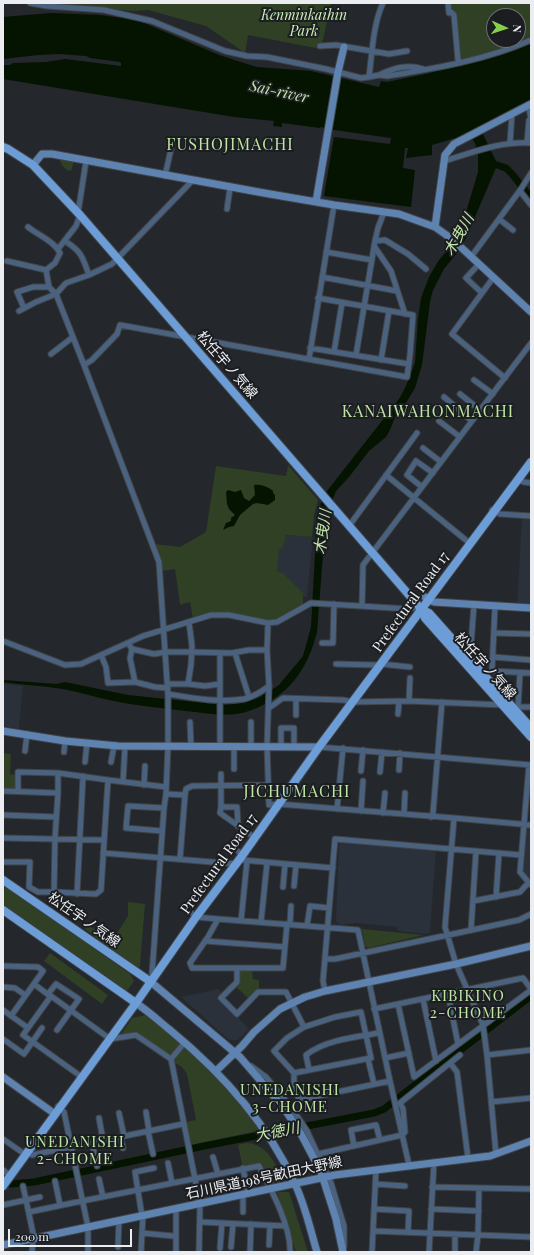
<!DOCTYPE html>
<html>
<head>
<meta charset="utf-8">
<style>
	body { margin:0 }
	#map { position:relative; width:534px; height:1255px; overflow:hidden; background:#24272b; font-family:"Playfair Display",serif }
	canvas { display:block }
	.frame { position:absolute; inset:0; border:4px solid #ebedf0; pointer-events:none }
	.north { position:absolute; left:486px; top:8px; width:40px; height:40px; box-sizing:border-box; background:#1b1d21; border:1px solid #6e7074; border-radius:50%; rotate:93deg; font-size:11px; font-weight:700; line-height:16px; text-align:center; color:#ebedf0 }
	.north::after { content:''; display:block; margin:auto; width:14px; height:18px; background:#86cf4c; clip-path:polygon(50% 0,100% 100%,50% 72%,0 100%) }
	.scale { position:absolute; left:8px; top:1229px; width:124px; height:18px; box-sizing:border-box; border:2px solid #ebedf0; border-top:0; padding-left:5px; font-size:12px; line-height:14px; white-space:nowrap; color:#ebedf0; -webkit-text-stroke:3px #1b1d21; paint-order:stroke }
</style>
</head>
<body>
<div id="map">
<canvas width="534" height="1255"></canvas>
<div class="frame"></div>
<div class="north">N</div>
<div class="scale">200 m</div>
</div>
<script>
const context = document.querySelector('canvas').getContext('2d');
context.lineJoin = 'round';
function fillPath(path, color) { context.fillStyle = color; context.fill(path, 'evenodd'); }
function strokePath(path, color, width, dash) { context.strokeStyle = color; context.lineWidth = width; context.lineCap = dash ? 'butt' : 'round'; context.setLineDash(dash || []); context.stroke(path); }
function write(font, color, halo, rows, align = 'center') {
  context.font = font + ' "Playfair Display","Noto Sans JP",serif'; context.lineWidth = 4; context.setLineDash([]); context.textBaseline = 'middle'; context.strokeStyle = halo; context.fillStyle = color; for (const [text, x, y, turn = 0] of rows) {
    context.save(); context.translate(x, y); context.rotate((+turn || 0) * Math.PI / 180); context.textAlign = isNaN(turn) ? turn : align; if (halo) context.strokeText(text, 0, 0); context.fillText(text, 0, 0); context.restore();
  }
}
fillPath(new Path2D(`
	M522 517 531 518V605H517Z
	M285 535 313 537 307 597 303 596V593L276 572 279 550Z
	M3 684 23 686 19 729 3 726Z
	M527 827H531V882L523 873Z
	M339 842 436 850 430 932 427 934 398 931 397 927 357 923 340 925 336 921Z
	M218 989 222 993 219 998 249 1029 238 1040H229L181 997Z`), '#2a313a');
fillPath(new Path2D(`
	M38 3H331L321 49 248 35 245 53 206 26 148 10 133 11Z
	M448 3H531V35L530 36 512 45 460 60 456 13ZM494 16H518V40H494Z
	M59 158 74 161 71 171C64 170 61 164 59 158Z
	M288 465 318 500 314 515 312 537 286 535 283 547 279 550 277 572 283 573 303 593V605L277 620 262 622 230 613 193 619 190 602 180 605 175 569 162 571 161 564 154 544 180 547 206 532 216 466 286 476Z
	M3 753 11 754 10 774 17 775 15 790H3Z
	M3 884 130 974 132 977 134 981 127 991 3 905Z
	M128 902 145 904 140 966 138 970 85 929 88 925 112 941 128 916Z
	M362 929 424 935 368 948 365 946Z
	M50 953 108 995 102 1004 44 961Z
	M238 970H252L253 979 259 980V989L249 999 235 986Z
	M146 1015 182 1044 172 1055 170 1056 138 1032 120 1036 132 1018Z
	M185 1046 216 1076 243 1105 262 1130 191 1145 186 1122 196 1120 187 1074 182 1067 173 1062 172 1060Z
	M246 1143C267 1143 276 1165 284 1181L272 1185 262 1164 243 1168 238 1145Z
	M277 1192H289L308 1252H296Z`), '#2f4025');
fillPath(new Path2D(`
	M51 13 100 15 137 20 219 55 247 64 257 67 311 71 379 87 381 81 387 82C413 77 438 71 463 65 487 59 510 54 531 42V101L480 128 496 161 508 166 511 170 506 172 496 168 465 240 457 253 444 269 433 290 430 302 422 365 415 388 404 406 395 417 390 430 386 437 369 451 349 477 336 491 326 516 317 632C307 671 288 697 249 711 229 718 206 713 186 711 162 708 137 706 114 701 97 698 80 692 63 689 43 686 23 685 3 682V680L57 684 65 682 128 695 224 705 244 703 260 697 279 685 303 656 311 627 317 517 321 503 327 491 399 399 405 388 415 363 418 319 421 298 424 290 429 277 439 260 451 246 466 212 478 172V155L475 143 469 134 432 145V155L406 158 408 148H405L403 168 415 170 411 207 324 196 334 137 390 144 391 138 334 130 320 127V128L282 123V127L273 126 274 121 234 117 3 79V65H10L13 63 46 62 65 59 121 66V63L120 62 90 58 86 56 59 54 38 55 3 59V17Z
	M254 485C260 484 269 487 273 491V493L275 495V500L268 505 257 503 253 504 240 515 234 526 229 527 223 530 226 523 231 521V518L235 515 229 509 227 504 226 492 228 490 235 492 241 490 244 498 249 501 255 495Z`), '#041400');
strokePath(new Path2D(`
	M500 166 506 168 512 174 531 198
	M11 1184 34 1182 204 1146 374 1113 384 1109 402 1095 531 996`), '#041400', 7);
const street = new Path2D(`
	M30 3 47 6 104 10 152 21 225 51 247 56 267 57 326 69 361 78 369 77
	M383 3C373 24 372 54 369 77L379 75 388 76C436 68 486 60 531 40
	M448 3 449 13 451 12 454 15 458 60 460 62
	M320 46 336 45 389 54 407 51
	M379 75C394 68 407 64 423 69
	M510 143 512 114
	M527 143 529 120 531 119 529 108 527 106
	M445 161C473 152 501 141 531 143
	M165 176 171 149
	M520 191 531 205
	M227 209 230 188
	M78 213 86 161
	M499 219 513 230
	M65 241C82 252 82 256 89 275
	M375 241 385 240 408 254 426 269
	M374 246 391 271 405 314
	M58 249 76 226 80 215
	M326 252 372 260
	M471 257 521 189 531 173
	M7 261 46 270
	M479 264 466 278 482 293
	M322 277 397 291
	M493 278 452 334 505 378
	M24 308 17 292 33 287H49
	M19 311 36 302 56 294 49 287 46 270 55 263 60 253C54 241 38 235 28 227
	M310 348 409 364
	M334 352 342 303
	M51 354 73 337
	M356 355 375 241 378 228 384 212
	M309 359 334 205
	M381 360 389 311
	M84 365 92 360 117 334 120 325 407 377 410 355 413 315 318 298
	M474 380 493 394
	M460 394 480 410
	M444 397 472 421
	M439 421 460 437
	M423 448 441 462
	M386 475 467 541
	M517 480 524 482 531 483
	M422 487 407 475 416 461 433 473
	M492 510 500 514 531 516
	M349 526 417 433
	M362 606 363 565 531 343
	M495 606 492 671 531 673
	M268 623 267 650 269 686 267 746 269 805 278 804 454 818 445 927 456 964 483 1025 487 1055 531 1050
	M494 633 531 634
	M3 641 65 665 81 664 143 636 211 615H229L268 623 277 622 311 603 409 609 418 607
	M128 643 132 649 154 654 166 652H189L232 653 249 650H267
	M322 643H333L334 604
	M132 649 130 658 135 682 155 687 168 688
	M220 653V746
	M235 653 249 697
	M101 655 106 667 108 683 135 682
	M493 657 531 660
	M470 659 474 604
	M336 664 376 665
	M381 664 410 667
	M167 684H188L205 686 220 684
	M188 684 191 665 192 646 189 622
	M168 694C192 698 219 703 244 699 253 697 261 692 269 686
	M409 701 410 678
	M512 707H531
	M518 707 520 673
	M269 708 283 698 343 700 353 702 409 701 504 705
	M398 714 399 701
	M296 715V699
	M190 722 191 746
	M251 722V746
	M234 746V769
	M281 746V728H294V746
	M319 747 531 765
	M25 751 27 734
	M64 752 65 741
	M85 762 87 743
	M111 762 114 746
	M529 765 520 872 531 885
	M399 770 400 753
	M361 771 363 750
	M380 772 382 752
	M221 774V807H237L238 826
	M123 782 125 746
	M144 785 145 766
	M3 791 58 793 55 838 54 892 96 894 101 890 108 780
	M18 791V772L58 773 108 780 166 787
	M58 793V773
	M166 794 185 795 186 789 192 786 268 785
	M221 807 220 813 251 835
	M337 809 343 748
	M361 811 363 781
	M383 813 385 793
	M404 814 405 793
	M3 815 56 817
	M431 817 433 813 442 702
	M454 818 531 825
	M162 831 126 828 128 806 164 808
	M3 838 104 840
	M239 852 242 856V860L333 868
	M103 853 236 864
	M180 859 185 795
	M3 862H30L29 887 38 892H54
	M294 886 296 865
	M283 887 285 864
	M77 894 83 776
	M496 897 499 853
	M473 901 520 892 529 882
	M193 914 196 917 218 919 358 930 390 1081
	M218 919 208 937 190 963 192 968H283L287 924
	M241 921 247 861
	M261 922 267 863
	M290 924 291 906
	M307 926 310 906 329 908
	M471 930 476 851
	M205 941 285 947
	M325 959H335L519 920 531 914
	M3 966 38 967 43 971 11 1016
	M237 968V982L221 998 237 1014 258 992H286L304 1027 287 1038 274 1051 294 1073V1082L299 1100 390 1081 409 1165
	M152 974 164 808 166 794 168 746V696L159 562 84 365 56 294 66 283 89 275 112 264 192 181
	M34 984 50 996
	M3 987 15 988 25 995
	M325 991 323 981 335 839 521 855
	M48 994 56 984 79 999 57 1030
	M448 994 458 1044
	M423 999 436 1061
	M398 1004 414 1077 531 990
	M374 1009 523 978 531 989
	M3 1010 28 1028
	M3 1039 24 1054 42 1028
	M110 1039 136 1035 171 1059
	M185 1042 171 1059 200 1204 199 1252
	M487 1055 496 1154
	M385 1058 409 1053
	M368 1059 374 1084
	M450 1063 457 1072 468 1158
	M251 1066 266 1077 291 1107 307 1131 331 1183 344 1226V1247
	M309 1070 306 1055C325 1040 355 1037 379 1033
	M294 1073 371 1058 361 1012 335 1017 304 1027
	M79 1075 23 1035 51 996 106 1036
	M491 1102 531 1098
	M58 1106 64 1112 88 1227V1252
	M146 1112 149 1131
	M119 1113 124 1136
	M99 1118 103 1140
	M148 1131 153 1154
	M120 1137 123 1148
	M3 1139 23 1153
	M92 1143 97 1166
	M354 1146 351 1130 376 1125 380 1140
	M26 1151 32 1155 183 1124
	M318 1154 402 1135 405 1132 403 1109 400 1103 460 1055
	M213 1157 218 1174
	M168 1163 172 1183
	M243 1168 248 1193
	M3 1170 8 1174
	M99 1179 103 1197
	M55 1181 60 1205
	M375 1184 405 1186
	M23 1186 26 1200 40 1197
	M432 1187 531 1189
	M243 1195V1212
	M3 1205 26 1200 34 1238
	M374 1209 409 1211 408 1232
	M431 1209 479 1211
	M29 1212 82 1201 259 1166C271 1189 291 1226 290 1252
	M142 1216 135 1172 154 1168
	M200 1222 286 1226
	M373 1231 531 1237
	M142 1233 173 1236
	M269 1245 270 1225
	M118 1247 119 1220
	M231 1247 233 1224
	M220 1248 222 1223
	M32 1252 33 1238
	M141 1252 143 1215
	M176 1252V1209
	M250 1252 251 1224
	M372 1252 376 1170
	M429 1252 434 1162
	M455 1252V1234
	M476 1252 478 1235 479 1188`);
const secondary = new Path2D(`
	M33 165 42 154H52L264 193 334 205 399 214 435 227 445 155 454 144 531 104
	M316 202 338 72 344 47
	M435 227 452 239 531 312
	M425 597 428 600 434 602 531 608
	M3 731 65 741 118 746 319 747
	M151 982 240 1057 284 1108 301 1134 321 1172 336 1219 343 1252
	M136 1003C148 1011 159 1021 170 1030 221 1072 266 1121 294 1182 305 1204 310 1229 317 1252
	M216 1071 242 1046 254 1032 280 1009 305 997 325 991 456 964 531 946
	M3 1077 55 1114
	M3 1245 335 1175 490 1156 531 1141`);
const primary = new Path2D(`
	M3 147 8 149 33 165 80 215 422 610 425 618 531 737
	M422 610 429 613 531 728
	M3 880 151 982
	M3 910 136 1003
	M3 1186 136 1003 196 917 242 856 319 747 531 462`);
strokePath(street, '#404347', 7);
strokePath(secondary, '#404347', 9);
strokePath(primary, '#404347', 10);
strokePath(street, '#4b627e', 5);
strokePath(secondary, '#5f83b0', 7);
strokePath(primary, '#6d9dd6', 8);
write('italic 14px', '#cbf0b4', '#1b1d21', [
	["Kenminkaihin",304,16],
	["Park",304,32]
]);
write('14px', '#ebedf0', '#1b1d21', [
	["松任宇ノ気線",227,365,49],
	["Prefectural Road 17",411,602,-54],
	["松任宇ノ気線",485,666,48],
	["Prefectural Road 17",219,864,-54],
	["松任宇ノ気線",84,920,35],
	["石川県道198号畝田大野線",264,1178,-12]
]);
write('italic 15px', '#c1e5aa', '#1b1d21', [
	["Sai-river",279,92,12],
	["木曳川",459,235,-60],
	["木曳川",323,532,-82],
	["大徳川",277,1132,-11]
]);
context.letterSpacing = '1px';
write('15px', '#bee7a4', '#1b1d21', [
	["KIBIKINO",468,996],
	["2-CHOME",468,1013],
	["UNEDANISHI",290,1090],
	["3-CHOME",290,1107],
	["UNEDANISHI",75,1142],
	["2-CHOME",75,1159]
]);
context.letterSpacing = '0px';
context.letterSpacing = '1px';
write('16px', '#bee7a4', '#1b1d21', [
	["FUSHOJIMACHI",230,145],
	["KANAIWAHONMACHI",428,412],
	["JICHUMACHI",297,792]
]);
context.letterSpacing = '0px';
</script>
</body>
</html>
